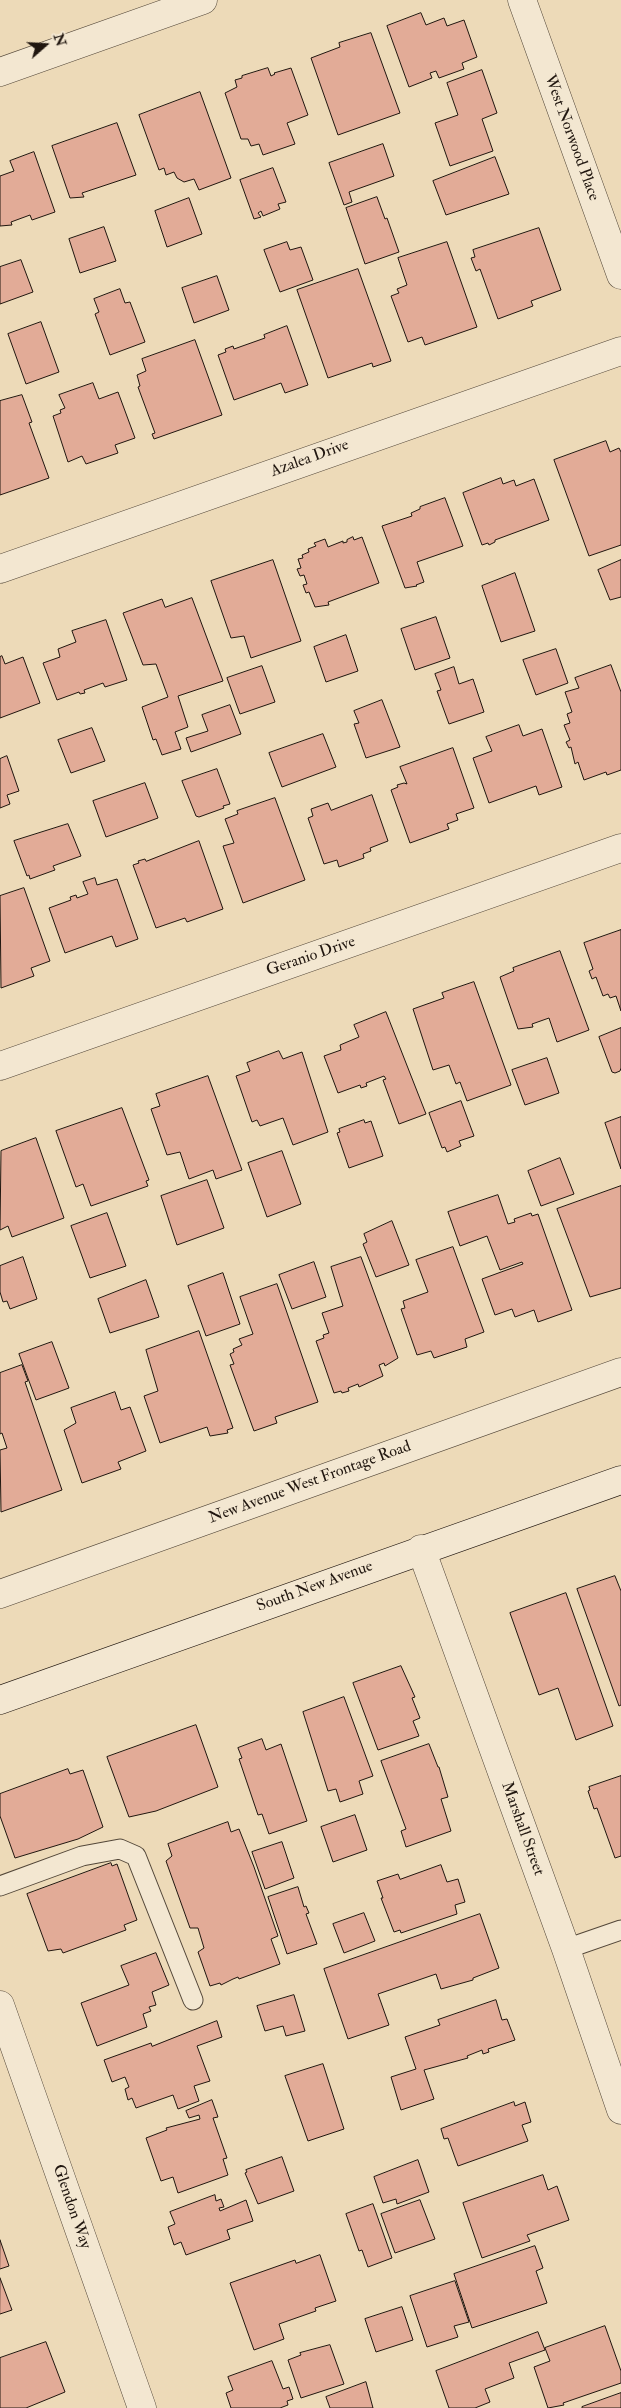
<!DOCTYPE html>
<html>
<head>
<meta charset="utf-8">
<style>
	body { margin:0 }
	#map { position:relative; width:621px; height:2408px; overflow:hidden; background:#eddab8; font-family:"IM FELL Double Pica",serif }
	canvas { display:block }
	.north { position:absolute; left:20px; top:20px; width:50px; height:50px; -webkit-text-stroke:4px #f3e7d1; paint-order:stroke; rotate:71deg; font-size:14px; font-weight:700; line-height:20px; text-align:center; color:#20160f }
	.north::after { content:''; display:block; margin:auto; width:18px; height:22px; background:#20160f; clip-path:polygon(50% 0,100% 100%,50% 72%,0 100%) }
</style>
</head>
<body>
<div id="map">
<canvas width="621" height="2408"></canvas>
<div class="north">N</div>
</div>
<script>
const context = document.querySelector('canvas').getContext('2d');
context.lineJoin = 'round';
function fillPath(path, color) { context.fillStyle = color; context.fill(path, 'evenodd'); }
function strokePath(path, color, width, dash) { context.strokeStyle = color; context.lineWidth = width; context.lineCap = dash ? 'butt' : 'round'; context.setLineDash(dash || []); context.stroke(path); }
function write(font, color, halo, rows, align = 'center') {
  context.font = font + ' "IM FELL Double Pica",serif'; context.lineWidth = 5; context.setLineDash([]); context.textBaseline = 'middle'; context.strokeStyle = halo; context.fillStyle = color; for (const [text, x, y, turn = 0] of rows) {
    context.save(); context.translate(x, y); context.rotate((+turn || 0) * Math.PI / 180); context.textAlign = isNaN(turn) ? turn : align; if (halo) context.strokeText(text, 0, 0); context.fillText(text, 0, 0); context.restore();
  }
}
const building = new Path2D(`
	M421 13 426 25 444 18 447 26 464 20 477 57 462 63 464 69 439 78 436 71 430 73 432 78 409 87 387 26Z
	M371 33 400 113 338 135 311 58 340 47 339 43Z
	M268 68 271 76 275 74 274 73 291 68 308 115 287 123 295 144 263 155 259 144 251 146 248 139H241L225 93 237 87 235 80 242 78V76Z
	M482 70 497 113 482 119 493 151 450 166 435 123 458 115 447 83Z
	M200 92 231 178 199 190 194 179 184 182 177 178 174 172 166 175 164 168 159 170 139 115Z
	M117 123 136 175 82 193 84 197 70 198 52 146Z
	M383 144 394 176 349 192 352 202 344 205 329 163Z
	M34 152 55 212 32 220 30 215 11 222 12 225 0 226V176L14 171 10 161Z
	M495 157 509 194 446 215 433 181Z
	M273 168 286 202 278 204 280 209 263 216 261 211 258 213 261 217 254 219 240 180Z
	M377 197 385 219 387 218 399 252 365 264 346 208Z
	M189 198 202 234 167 247 155 211Z
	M104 227 116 261 80 273 69 239Z
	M539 228 561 290 531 301 533 306 498 319 480 269 476 271 471 258 475 257 473 250Z
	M287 242 290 250 301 247 313 280 280 292 264 250Z
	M447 242 477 327 425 345 422 337 408 342 391 296 399 293 397 289 407 285 398 258Z
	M21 260 33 292 0 304V267Z
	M358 269 391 361 373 367 372 363 328 378 297 290Z
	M217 276 229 310 194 323 182 288Z
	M120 289 125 303 130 302 145 342 110 355 95 314 99 312 94 299Z
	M41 322 59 372 26 384 8 334Z
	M287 326 308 385 285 393 281 383 234 400 218 355 226 352 225 349 233 346 234 349 265 338 264 335Z
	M195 340 222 415 154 439 152 434 155 433 138 387 140 386 137 375 146 371 142 359Z
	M93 383 99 399 118 392 135 438 115 445 118 453 86 464 82 456 68 462 53 416 61 413 60 410 65 408 59 395Z
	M22 395 32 422 29 423 49 478 0 495V401Z
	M606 441 610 452 619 448 621 452V545L589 556 554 460Z
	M501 478 503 484 514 480 516 486 534 479 549 520 495 540V542L489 545 488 543 482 545 463 493Z
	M445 498 463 546 417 562 424 582 416 585 417 586 405 588 382 526 412 516 411 513 420 509V507Z
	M353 537 354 540 362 537 379 583 328 602 329 605 315 607 309 592 306 593 303 585 307 584 304 575 300 576 297 569 301 568 298 559 303 558 302 555 309 552 308 549 316 546 314 543 325 539 328 547 343 541V543L347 542V540Z
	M273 560 301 641 251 658 244 636 231 638 211 581Z
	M621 560V597L610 600 598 570Z
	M515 573 535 631 501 642 482 586Z
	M192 598 223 681 178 696 188 727 175 732 181 749 162 755 156 739 153 740 142 707 168 697 156 664 143 665 123 613 162 599 165 607Z
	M436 617 450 658 415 670 401 629Z
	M106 620 127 680 105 687 103 683 84 690 85 693 80 694 79 692 57 700 43 663 60 657 58 649 76 642 72 631Z
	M346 635 358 671 326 682 314 647Z
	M556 649 568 683 536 695 523 660Z
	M2 656 5 664 23 657 40 703 0 718V657Z
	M611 665 621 692V770L607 775 606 772 584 780 578 762 575 764 571 747 569 748 566 742 570 740 564 725 570 723 567 714 572 712 565 692 579 688 575 678Z
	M262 666 275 702 240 714 227 678Z
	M454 667 459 684 473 679 484 712 449 724 437 691 441 690 435 674Z
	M382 700 400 747 366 758 354 724 359 723 354 711Z
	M230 705 241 734 191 752 186 738 208 731 202 715Z
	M519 725 523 736 542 729 562 787 539 795 536 786 489 803 473 758 492 751 486 737Z
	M92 728 105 761 71 773 58 740Z
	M323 734 336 767 282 787 269 753Z
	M453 748 474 808 456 814 458 820 447 824 449 829 410 843 391 790 398 787 397 785 404 783 407 784 400 767Z
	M7 756 19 791 7 795 10 804 0 808V759Z
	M217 769 230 804 223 806 224 808 199 817 196 816 182 781Z
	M145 783 158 818 106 837 93 801Z
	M372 795 388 841 370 848 371 851 363 854 364 858 339 867 337 860 324 864 308 818 313 816 311 809 328 803 331 810Z
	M275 798 305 880 243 903 223 846 234 843 225 819 238 814 237 811Z
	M68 824 81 856 53 866 55 870 30 879 29 875 27 876 14 841Z
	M199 841 223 909 187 922 185 918 156 928 133 865 139 863 138 861 145 859 146 861Z
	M95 878 97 885 117 879 138 939 116 947 112 936 65 953 49 908 71 900 70 897 76 895 77 898 88 894 83 882Z
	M24 888 50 961 31 968 34 976 1 988 0 896Z
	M621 930V1011L616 996 610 998 608 994 603 996 596 977 592 979 589 971 593 969 584 943Z
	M560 951 589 1030 557 1042 549 1018 532 1024 533 1027 518 1029 500 977 514 971 513 968Z
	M474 982 511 1085 467 1101 460 1082 456 1084 449 1065 433 1070 413 1009 444 998 442 993Z
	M386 1012 426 1114 399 1124 383 1080 386 1079 384 1076 366 1083 367 1086 361 1088 360 1085 338 1093 324 1056 341 1050 340 1045 359 1037 354 1025Z
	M621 1028V1068L620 1071 615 1073 612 1072 599 1037Z
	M279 1051 283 1059 302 1052 328 1132 293 1145 283 1118 260 1126 257 1120 252 1122 236 1076 250 1071 247 1063Z
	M547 1058 559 1093 525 1105 512 1070Z
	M208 1076 242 1170 216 1179 213 1170 189 1179 180 1152 167 1155 151 1109 160 1106 156 1094Z
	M461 1101 474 1136 459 1141 461 1146 447 1152 445 1147 442 1148 429 1113Z
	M122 1108 149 1180 146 1181 148 1186 91 1206 83 1184 76 1187 56 1131Z
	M621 1117V1169L605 1123Z
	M364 1120 365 1123 371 1121 383 1156 349 1168 337 1133 340 1132 339 1129Z
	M36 1138 64 1218 12 1237 8 1226 0 1230 1 1151Z
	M282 1151 301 1204 267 1217 248 1163Z
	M560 1158 574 1194 541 1206 528 1171Z
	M207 1180 224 1228 177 1245 161 1196Z
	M621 1186V1288L590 1297 557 1209Z
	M498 1195 508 1224 515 1222 514 1219 531 1213 532 1216 538 1214 572 1310 538 1322 534 1310 515 1317 512 1309 495 1315 482 1279 523 1264 522 1262 500 1270 487 1236 460 1246 448 1212Z
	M107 1213 126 1266 90 1278 71 1226Z
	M392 1221 409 1265 376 1277 363 1244 367 1242 364 1234Z
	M453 1247 484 1332 465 1339 467 1347 434 1358 431 1351 417 1355 401 1309 405 1308 403 1301 428 1292 416 1260Z
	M23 1257 37 1299 10 1309 7 1301 3 1302 0 1292V1266Z
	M361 1257 398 1358 385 1366 384 1363 379 1365 383 1376 359 1387 358 1384 348 1388 349 1391 342 1393 341 1391 334 1393 316 1341 324 1338 323 1335 329 1333 322 1313 343 1306 331 1267Z
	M314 1262 326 1297 292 1309 279 1275Z
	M223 1273 240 1324 206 1336 188 1286Z
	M146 1280 159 1317 110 1333 98 1299Z
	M277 1284 318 1402 275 1417 277 1423 254 1431 230 1365 234 1364 230 1354 234 1352 233 1349 242 1345 239 1339 253 1334 240 1297Z
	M199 1331 233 1428 227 1430 228 1433 210 1436 207 1427 160 1443 144 1396 158 1391 146 1350Z
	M52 1342 69 1388 36 1400 19 1354Z
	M22 1365 28 1381 25 1382 62 1490 1 1512 0 1450 7 1448 2 1433 0 1434V1373Z
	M115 1392 121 1410 130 1407 146 1451 118 1462 121 1469 82 1483 64 1430 76 1423 71 1408Z
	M615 1576 621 1591V1705L619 1706 577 1589Z
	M566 1593 613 1726 576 1740 558 1688 539 1695 510 1613Z
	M401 1666 415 1697 412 1698 420 1718 413 1721 419 1736 378 1750 353 1683Z
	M344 1697 373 1776 359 1781 363 1794 340 1802 336 1789 328 1791 303 1712Z
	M196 1725 218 1787 156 1811 129 1817 107 1757Z
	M262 1739 266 1750 281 1744 307 1821 269 1834 262 1814 258 1815 239 1759 242 1758 238 1748Z
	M429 1744 438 1767H439L448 1797 441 1799 451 1831 406 1847 401 1831 406 1829 381 1761Z
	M68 1769 70 1774 83 1770 103 1827 78 1839 15 1858 0 1816V1794Z
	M621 1776V1856L615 1858 597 1808 594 1809 588 1791 590 1790 589 1787Z
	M355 1815 367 1850 333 1862 321 1827Z
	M228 1822 231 1832 239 1829 254 1867 278 1936 271 1939 280 1964 239 1979 238 1977 233 1979 221 1985 220 1983 210 1986 198 1952 204 1948 198 1928H190L166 1861 172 1856 168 1844Z
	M282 1842 294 1878 265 1889 252 1852Z
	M111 1863 112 1866 117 1864 137 1920 124 1925 126 1930 63 1953 61 1949 48 1951 27 1894Z
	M441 1865 447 1882 458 1879 465 1902 455 1905 457 1914 401 1933 400 1930 394 1932 381 1898H383L377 1881 398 1874 400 1879Z
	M298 1887 304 1907 306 1906 309 1913 306 1914 317 1944 287 1954 268 1897Z
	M364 1913 375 1941 344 1953 333 1924Z
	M480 1914 499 1968 473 1978V1980L441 1989 436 1974 378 1994 389 2025 348 2039 324 1969Z
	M156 1953 169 1985 152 1992 156 2005 149 2007 151 2011 143 2014 147 2027 97 2046 81 2003 129 1985 121 1966Z
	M294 1995 305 2031 286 2036 283 2026 265 2031 257 2006Z
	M496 2000 502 2020 507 2019 515 2040 488 2049 489 2052 483 2054 482 2050 467 2056 468 2058 424 2070 434 2099 401 2110 391 2077 416 2069 405 2037 440 2025 438 2020Z
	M217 2021 222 2037 197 2046 210 2081 194 2086 199 2101 178 2109 173 2095 136 2108 132 2098 128 2100 125 2089 129 2087 125 2077 112 2082 104 2060 151 2043 152 2046Z
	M323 2064 344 2129 308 2141 285 2076Z
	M212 2100 218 2117 213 2118 227 2158 223 2159 228 2175 178 2193 173 2177 161 2181 146 2138 167 2130 166 2128 200 2119 199 2115 189 2118 186 2111Z
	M514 2102 515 2106 525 2102 531 2122 522 2125 528 2141 458 2166 448 2138 444 2139 441 2129Z
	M282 2157 294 2191 258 2204 245 2173 247 2172 246 2170Z
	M418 2160 429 2192 397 2204 396 2199 383 2203 374 2177Z
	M543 2175 548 2190 557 2186 569 2220 527 2235 530 2241 482 2258 463 2203Z
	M215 2195 216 2201 221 2199 224 2207 219 2208 220 2211 246 2200 253 2221 227 2230 230 2239 186 2255 181 2242 174 2245 168 2227 175 2224 170 2212Z
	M420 2200 435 2239 395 2253 381 2214Z
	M373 2204 392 2258 368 2267 362 2250 359 2251 346 2214Z
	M0 2240 9 2266 0 2269Z
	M535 2246 543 2268 536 2271 547 2303 472 2328 454 2274Z
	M320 2255 336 2301 315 2308 316 2311 279 2324 284 2339 254 2350 230 2283 295 2260 296 2263Z
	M0 2278 12 2310 0 2314Z
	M455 2281 469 2322 454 2326 458 2337 427 2347 410 2296Z
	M402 2307 413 2340 376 2352 365 2319Z
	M605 2326 621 2371V2383L563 2403 564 2405 548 2408 534 2367 550 2361 545 2348Z
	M538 2332 545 2350 509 2363 514 2378 485 2389 490 2402 475 2408H449L436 2371Z
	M46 2342 65 2392 26 2408H0V2358Z
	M330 2345 344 2384 301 2398 288 2360 301 2355 300 2353Z
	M272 2361 283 2389 289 2387 293 2399 287 2401 288 2405 280 2408H231L226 2393 233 2390 228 2377Z
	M366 2382 373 2408H330L326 2397Z
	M621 2393V2408H582V2407Z`);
fillPath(building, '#e2ab97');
strokePath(building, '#20160f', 1);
const lane = new Path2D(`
	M0 1886 82 1856 120 1849 136 1856 193 2000
	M566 1949 621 1930`);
const street = new Path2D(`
	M522 0 621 275
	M0 72 203 0
	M0 569 621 351
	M0 1066 621 848
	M421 1549 566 1949 621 2110
	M0 1594 621 1372
	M0 2005 142 2408`);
const secondary = new Path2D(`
	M0 1700 621 1480`);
strokePath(lane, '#534739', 21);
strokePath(street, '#534739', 29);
strokePath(secondary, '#20160f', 29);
strokePath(lane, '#f3e7d1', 19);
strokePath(street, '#f3e7d1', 28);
strokePath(secondary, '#f3e7d1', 28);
write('16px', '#20160f', '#f3e7d1', [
	["West Norwood Place",571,138,70],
	["Azalea Drive",310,459,-20],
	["Geranio Drive",311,957,-19],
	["New Avenue West Frontage Road",310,1483,-20],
	["South New Avenue",315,1587,-20],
	["Marshall Street",522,1829,70],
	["Glendon Way",71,2207,71]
]);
</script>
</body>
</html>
